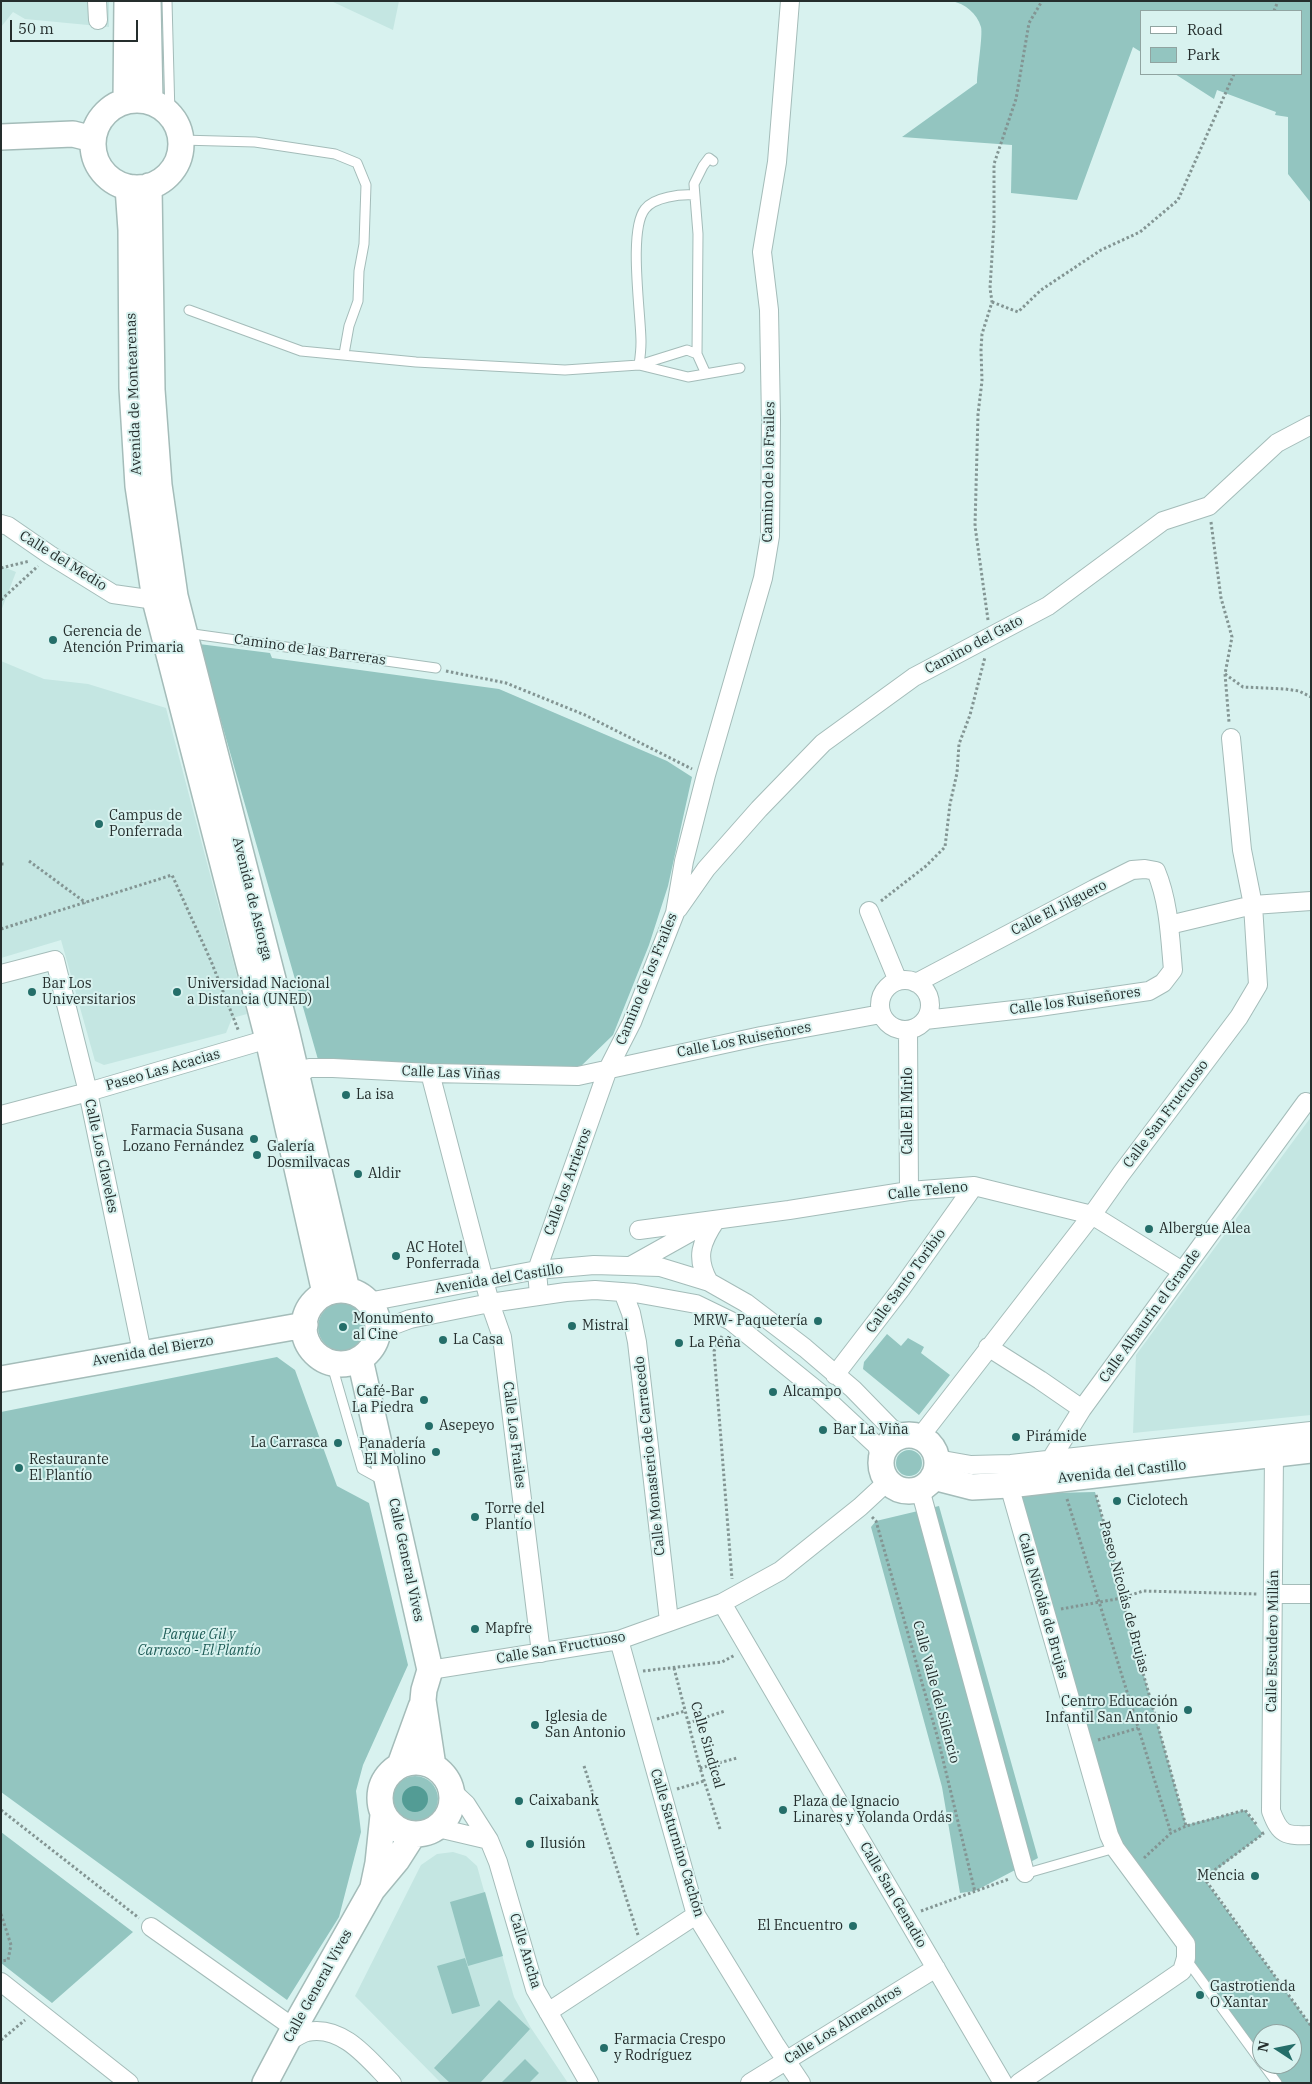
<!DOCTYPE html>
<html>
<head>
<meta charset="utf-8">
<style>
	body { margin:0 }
	#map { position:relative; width:1312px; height:2084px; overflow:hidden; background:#d8f2ef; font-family:"IBM Plex Serif",serif }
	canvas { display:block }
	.frame { position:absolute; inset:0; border:2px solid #252e2d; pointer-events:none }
	.legend { position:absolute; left:1140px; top:10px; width:162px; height:65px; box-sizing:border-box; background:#d8f2ef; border:1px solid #90a4a1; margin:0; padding:6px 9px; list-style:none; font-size:15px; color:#252e2d }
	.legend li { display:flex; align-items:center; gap:10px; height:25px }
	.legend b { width:25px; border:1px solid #90a4a1 }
	.north { position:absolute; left:1252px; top:2024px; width:50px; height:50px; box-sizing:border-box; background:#d8f2ef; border:1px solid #90a4a1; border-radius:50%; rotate:281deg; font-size:14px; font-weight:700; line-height:20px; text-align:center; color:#252e2d }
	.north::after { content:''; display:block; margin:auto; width:18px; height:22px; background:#246e69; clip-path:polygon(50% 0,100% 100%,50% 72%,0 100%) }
	.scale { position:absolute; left:10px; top:20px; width:128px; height:22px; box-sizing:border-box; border:2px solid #252e2d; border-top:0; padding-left:6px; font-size:15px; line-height:18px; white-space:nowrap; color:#252e2d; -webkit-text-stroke:4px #d8f2ef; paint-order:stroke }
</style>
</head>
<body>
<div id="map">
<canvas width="1312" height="2084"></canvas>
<div class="frame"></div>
<ul class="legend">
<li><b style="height:6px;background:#fff"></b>Road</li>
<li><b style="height:14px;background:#93c5c0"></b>Park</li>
</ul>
<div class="north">N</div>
<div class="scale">50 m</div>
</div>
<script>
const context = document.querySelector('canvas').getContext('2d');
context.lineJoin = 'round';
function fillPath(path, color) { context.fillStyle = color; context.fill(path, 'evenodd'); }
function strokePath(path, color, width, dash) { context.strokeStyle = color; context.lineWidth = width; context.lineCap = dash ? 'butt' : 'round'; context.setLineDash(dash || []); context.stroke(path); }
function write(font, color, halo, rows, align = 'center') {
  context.font = font + ' "IBM Plex Serif",serif'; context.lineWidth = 4; context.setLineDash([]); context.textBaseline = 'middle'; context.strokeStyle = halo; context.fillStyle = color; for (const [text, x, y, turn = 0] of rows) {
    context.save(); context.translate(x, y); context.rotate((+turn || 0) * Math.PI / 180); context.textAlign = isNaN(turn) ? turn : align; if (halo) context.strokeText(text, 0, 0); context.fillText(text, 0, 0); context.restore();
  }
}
fillPath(new Path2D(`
	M1 1H109V27L25 19 13 12 1 27Z
	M331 1H399L393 30Z
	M1 566 16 572 1 611Z
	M1 661 44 679 88 684 166 708 247 1014 232 1018 226 1033 104 1065 95 1061 61 940 1 958Z
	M1311 1117V1415L1133 1433 1136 1355Z
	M453 1852 466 1856 477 1866 514 1997 531 2028 568 2083H441L355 1996 421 1865 437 1854Z`), '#c4e6e2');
fillPath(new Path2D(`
	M952 1H1311V203L1288 174V117L1275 115 1276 112 1217 90 1214 99 1175 74H1301V11H1141V52L1133 47 1077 200 1011 193 1012 145 902 137 977 83C977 72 983 35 981 27 977 13 965 4 952 1Z
	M199 644 270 653 272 658 499 689 667 761 692 777 668 886 649 945 613 1035 578 1069 319 1063Z
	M318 1327a24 24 0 1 1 48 0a24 24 0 1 1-48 0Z
	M887 1334 901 1346 908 1338 924 1347 921 1353 950 1375 919 1415 863 1369 864 1362Z
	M277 1357 295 1370 337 1486 369 1503 408 1665 363 1765 356 1791 361 1832 339 1917 287 2000 1 1792V1412Z
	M896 1463a13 13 0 1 1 26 0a13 13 0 1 1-26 0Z
	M1095 1492 1122 1587V1598L1186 1825 1245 1810 1263 1834 1204 1879 1311 2026V2083H1277L1263 2064H1292V2034H1262V2063L1115 1848 1011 1494Z
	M939 1506 1038 1858 975 1891 960 1893 942 1787 871 1527 876 1521Z
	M392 1799a23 23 0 1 1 46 0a23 23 0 1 1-46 0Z
	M1 1832 133 1932 52 2003 1 1963Z
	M485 1892 503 1956 468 1966 450 1902Z
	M465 1958 480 2006 452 2014 437 1966Z
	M499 2000 530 2029 480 2083H450L434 2068Z
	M525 2059 539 2073 529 2083H501Z`), '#93c5c0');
fillPath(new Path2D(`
	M402 1799a13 13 0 1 1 26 0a13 13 0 1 1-26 0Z`), '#539c95');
const lane = new Path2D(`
	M167 1 170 115
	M181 140 255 142 335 154 357 163 366 185 364 244 359 271 358 301 349 326 344 354
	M694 195C681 194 654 197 645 209 628 230 641 314 641 342 641 350 640 358 639 365L687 350 697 354 706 374
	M189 310 301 351 416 362 565 370 639 365 688 377 740 368
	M697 354 698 234 694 184 703 166 709 158 713 161
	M186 633 436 668
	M331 1362 362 1469 382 1480
	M1024 1874 1115 1848
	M1186 1959 1262 2063
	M1263 2064 1277 2083`);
const street = new Path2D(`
	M97 1 98 20
	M1 524 8 526 50 555 113 594 155 600
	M678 909 706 869 759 809 823 743 914 677 1048 606 1163 521 1209 506 1277 443 1311 425
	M869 911 898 981
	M1169 925 1253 905 1311 901
	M1 974 55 960 88 1092 142 1352
	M880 1005a25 25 0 1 1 50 0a25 25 0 1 1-50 0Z
	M916 983 1094 889 1132 870 1145 869 1156 871C1169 902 1170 937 1173 970L1163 983 1149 991 1032 1008 925 1020
	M908 1030 909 1191
	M430 1073 490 1303 502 1337 541 1653
	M297 1076 309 1068H333L430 1073 578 1076 761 1036 881 1014
	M1 1115 88 1092 268 1039
	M639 1230 789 1210 909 1191 974 1186 1092 1215 1182 1271
	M632 1265 700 1227
	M709 1282C695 1258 701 1242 716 1220
	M623 1292 631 1313 637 1342 669 1621
	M539 1296 537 1270 608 1069 632 1022 675 913 684 861 706 775 763 578 770 536 771 420 769 310 762 252 777 162 790 1
	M368 1302 537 1270 594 1265 660 1267 709 1282 746 1303 805 1348 853 1389 891 1428 904 1435
	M378 1331 410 1319 490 1303 566 1292 595 1290 635 1293 696 1304 731 1321 820 1393 877 1446 881 1460
	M988 1347 1040 1380 1082 1409
	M835 1375 901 1289 974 1186
	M920 1437 1092 1215 1121 1174 1239 1017 1258 985 1253 905 1242 850 1231 738
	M1274 1453 1271 1811C1280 1835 1285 1836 1311 1835
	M937 1459 971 1465 1011 1464 1311 1431
	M1051 1459 1082 1409 1306 1102
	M1009 1485 1109 1835 1115 1848 1186 1944V1958L1182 1971 1019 2083
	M920 1489 1025 1873
	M1274 1594H1311
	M722 1603 1003 2083
	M619 1640 696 1915 775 2044 801 2083
	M430 1670 619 1640 722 1603 780 1571 860 1507 887 1482
	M451 1790 466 1804 489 1840 498 1862 535 1989 589 2083
	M438 1828 489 1840
	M151 1927 294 2028
	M1 1982 129 2083
	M548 2012 696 1915
	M286 2043C293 2039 300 2034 307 2032 343 2024 370 2061 392 2083
	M750 2083 936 1968`);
const secondary = new Path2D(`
	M148 1 150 101
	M93 144a44 44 0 1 1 88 0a44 44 0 1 1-88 0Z
	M126 101 127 1
	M1 137 73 134 93 139
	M149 186 152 390 159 485 175 596 287 1034 347 1290
	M128 187 131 230 132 388 138 486 155 600 268 1039 325 1293
	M304 1327a37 37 0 1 1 74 0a37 37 0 1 1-74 0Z
	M360 1359 430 1670 424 1690 423 1700 433 1766
	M1 1379 305 1325
	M881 1463a28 28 0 1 1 56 0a28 28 0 1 1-56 0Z
	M933 1477 972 1487 1009 1485 1311 1450
	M380 1798a36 36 0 1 1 72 0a36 36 0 1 1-72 0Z
	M400 1765 421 1707
	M373 1887 378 1863 383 1815
	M265 2083 294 2028 372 1890 397 1860 413 1835`);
strokePath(lane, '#a4bcb9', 11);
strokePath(street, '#a4bcb9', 20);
strokePath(secondary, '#a4bcb9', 28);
strokePath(new Path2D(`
	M1274 11 1278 1
	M992 302 1018 312 1041 290 1101 250 1140 232 1178 200 1234 74
	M1211 522 1221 598 1232 637 1225 674 1229 722
	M1 568 30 561
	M1 600 38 566
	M988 620 975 526 978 414 982 381 981 350 982 334 992 302 990 288 994 224V164L1016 99 1029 23 1042 1
	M446 671 506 683 585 715 692 769
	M1225 674 1243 687 1285 689 1299 691 1311 697
	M29 861 86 903
	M1 864H4
	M881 901 926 866 945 847 950 804 957 773 959 744 970 715 985 657
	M1 929 172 875 211 961 239 1032
	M722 1336 714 1351 732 1579
	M1096 1495 1122 1587V1598L1186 1826 1245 1810 1257 1825
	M1067 1499 1171 1833
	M872 1517 876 1521 938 1739 975 1892
	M1061 1609 1122 1598 1143 1591 1258 1594
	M674 1668 700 1768 720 1829
	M643 1671 722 1662 735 1655
	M657 1719 685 1711
	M688 1723 725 1711
	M1098 1740 1138 1728
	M584 1766 638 1935
	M700 1768 737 1758
	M677 1789 704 1781
	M1 1810 139 1918
	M1262 1832 1263 1834 1204 1878 1311 2026
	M1144 1858 1171 1833 1186 1826
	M921 1911 1009 1879
	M1 1914 11 1945 8 1960 1 1961
	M1 2040 25 2020`), '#839593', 3, [2.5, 2.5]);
strokePath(lane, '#fff', 9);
strokePath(street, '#fff', 18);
strokePath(secondary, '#fff', 25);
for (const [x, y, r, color] of [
	[53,640,5,"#246e69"],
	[99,824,5,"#246e69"],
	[32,992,5,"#246e69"],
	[177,992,5,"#246e69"],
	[346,1095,5,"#246e69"],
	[254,1139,5,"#246e69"],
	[257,1155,5,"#246e69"],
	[358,1174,5,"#246e69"],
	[1149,1229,5,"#246e69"],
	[396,1256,5,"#246e69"],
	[818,1321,5,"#246e69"],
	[572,1326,5,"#246e69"],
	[343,1327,5,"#246e69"],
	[443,1340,5,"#246e69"],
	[679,1343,5,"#246e69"],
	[773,1392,5,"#246e69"],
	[424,1400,5,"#246e69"],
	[429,1426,5,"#246e69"],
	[823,1430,5,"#246e69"],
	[1016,1437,5,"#246e69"],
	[338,1443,5,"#246e69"],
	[436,1452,5,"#246e69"],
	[19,1468,5,"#246e69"],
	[1117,1501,5,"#246e69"],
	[475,1517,5,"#246e69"],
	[475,1629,5,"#246e69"],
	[1188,1710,5,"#246e69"],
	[535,1725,5,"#246e69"],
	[519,1801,5,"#246e69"],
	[783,1810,5,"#246e69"],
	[530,1844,5,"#246e69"],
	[1255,1876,5,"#246e69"],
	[853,1926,5,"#246e69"],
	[1200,1995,5,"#246e69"],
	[604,2048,5,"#246e69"]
]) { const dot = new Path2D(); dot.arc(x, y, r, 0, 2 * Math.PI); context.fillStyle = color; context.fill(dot); strokePath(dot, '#d8f2ef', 2); }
write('14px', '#252e2d', '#d8f2ef', [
	["Avenida de Montearenas",134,394,-92],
	["Camino de los Frailes",769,472,-89],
	["Calle del Medio",63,561,32],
	["Camino del Gato",974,645,-28],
	["Camino de las Barreras",310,650,8],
	["Avenida de Astorga",252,899,76],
	["Calle El Jilguero",1059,908,-27],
	["Camino de los Frailes",647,979,-68],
	["Calle los Ruiseñores",1075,1001,-8],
	["Calle Los Ruiseñores",744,1040,-11],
	["Paseo Las Acacias",163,1070,-16],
	["Calle Las Viñas",451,1073,2],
	["Calle El Mirlo",908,1111,-90],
	["Calle San Fructuoso",1166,1114,-53],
	["Calle Los Claveles",101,1156,78],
	["Calle los Arrieros",568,1182,-70],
	["Calle Teleno",928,1191,-6],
	["Avenida del Castillo",499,1279,-9],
	["Calle Santo Toribio",906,1281,-54],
	["Calle Alhaurín el Grande",1150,1316,-54],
	["Avenida del Bierzo",153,1351,-10],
	["Calle Los Frailes",514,1435,83],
	["Calle Monasterio de Carracedo",650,1456,-96],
	["Avenida del Castillo",1122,1472,-6],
	["Calle General Vives",406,1560,78],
	["Paseo Nicolás de Brujas",1124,1597,75],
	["Calle Nicolás de Brujas",1043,1606,74],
	["Calle Escudero Millán",1273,1641,-89],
	["Calle San Fructuoso",561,1648,-10],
	["Calle Valle del Silencio",936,1692,75],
	["Calle Sindical",707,1745,74],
	["Calle Saturnino Cachón",677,1843,73],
	["Calle San Genadio",893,1895,60],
	["Calle Ancha",525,1951,73],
	["Calle General Vives",318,1986,-61],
	["Calle Los Almendros",843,2025,-32]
]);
write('14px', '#252e2d', '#d8f2ef', [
	["Gerencia de",63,632],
	["Atención Primaria",63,648],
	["Campus de",109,816],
	["Ponferrada",109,832],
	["Bar Los",42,984],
	["Universitarios",42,1000],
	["Universidad Nacional",187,984],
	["a Distancia (UNED)",187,1000],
	["La isa",356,1095],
	["Farmacia Susana",244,1131,"right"],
	["Lozano Fernández",244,1147,"right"],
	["Galería",267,1147],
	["Dosmilvacas",267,1163],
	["Aldir",368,1174],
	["Albergue Alea",1159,1229],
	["AC Hotel",406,1248],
	["Ponferrada",406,1264],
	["Monumento",353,1319],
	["al Cine",353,1335],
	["MRW- Paquetería",808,1321,"right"],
	["Mistral",582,1326],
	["La Casa",453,1340],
	["La Peña",689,1343],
	["Café-Bar",414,1392,"right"],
	["La Piedra",414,1408,"right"],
	["Alcampo",783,1392],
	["Asepeyo",439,1426],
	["Bar La Viña",833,1430],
	["Pirámide",1026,1437],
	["La Carrasca",328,1443,"right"],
	["Panadería",426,1444,"right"],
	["El Molino",426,1460,"right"],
	["Restaurante",29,1460],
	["El Plantío",29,1476],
	["Ciclotech",1127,1501],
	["Torre del",485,1509],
	["Plantío",485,1525],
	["Mapfre",485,1629],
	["Centro Educación",1178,1702,"right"],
	["Infantil San Antonio",1178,1718,"right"],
	["Iglesia de",545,1717],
	["San Antonio",545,1733],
	["Caixabank",529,1801],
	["Plaza de Ignacio",793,1802],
	["Linares y Yolanda Ordás",793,1818],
	["Ilusión",540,1844],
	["Mencia",1245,1876,"right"],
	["El Encuentro",843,1926,"right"],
	["Gastrotienda",1210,1987],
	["O Xantar",1210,2003],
	["Farmacia Crespo",614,2040],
	["y Rodríguez",614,2056]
], 'left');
write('italic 14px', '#1d5b56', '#d8f2ef', [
	["Parque Gil y",199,1635],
	["Carrasco - El Plantío",199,1651]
]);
</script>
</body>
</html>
